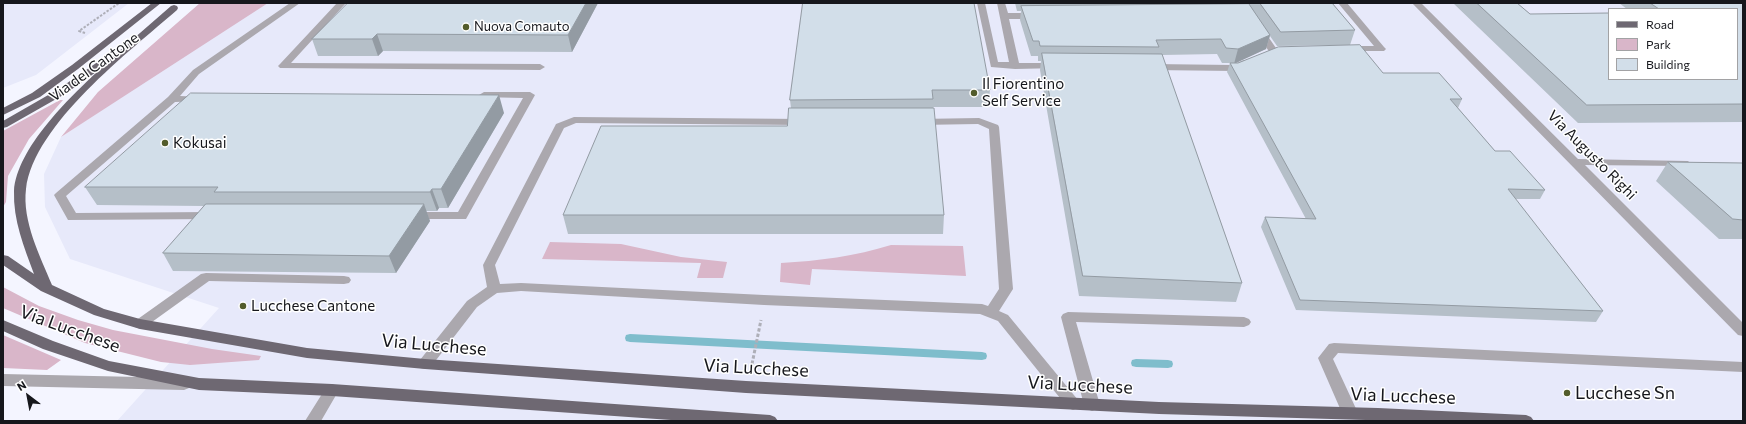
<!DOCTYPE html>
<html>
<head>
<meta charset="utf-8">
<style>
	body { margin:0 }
	#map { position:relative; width:1746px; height:424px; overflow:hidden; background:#f4f5ff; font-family:Commissioner,sans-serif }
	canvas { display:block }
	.frame { position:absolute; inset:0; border:4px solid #16171c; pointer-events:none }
	.legend { position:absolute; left:1608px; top:8px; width:130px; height:72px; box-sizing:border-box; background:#fff; border:1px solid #a2a2a4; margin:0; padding:5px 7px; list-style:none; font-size:12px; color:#16171c }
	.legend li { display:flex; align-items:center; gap:8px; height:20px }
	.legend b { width:20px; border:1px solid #a2a2a4 }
	.north { position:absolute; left:8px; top:376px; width:40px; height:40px; -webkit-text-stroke:3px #fff; paint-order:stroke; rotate:328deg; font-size:11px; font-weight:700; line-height:16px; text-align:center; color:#16171c }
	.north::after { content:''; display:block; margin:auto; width:14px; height:18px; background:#16171c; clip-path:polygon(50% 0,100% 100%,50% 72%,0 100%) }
</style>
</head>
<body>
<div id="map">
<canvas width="1746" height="424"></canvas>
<div class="frame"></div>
<ul class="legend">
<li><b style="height:5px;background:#6e6872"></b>Road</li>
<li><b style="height:11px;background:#d9b6c9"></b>Park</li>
<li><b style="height:11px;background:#d2dee9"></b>Building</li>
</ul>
<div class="north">N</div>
</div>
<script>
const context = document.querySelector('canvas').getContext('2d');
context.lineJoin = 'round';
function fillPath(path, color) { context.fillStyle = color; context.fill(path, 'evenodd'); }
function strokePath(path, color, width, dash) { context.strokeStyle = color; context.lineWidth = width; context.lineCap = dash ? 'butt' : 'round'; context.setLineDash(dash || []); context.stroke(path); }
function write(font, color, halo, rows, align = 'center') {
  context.font = font + ' Commissioner,sans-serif'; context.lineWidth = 3; context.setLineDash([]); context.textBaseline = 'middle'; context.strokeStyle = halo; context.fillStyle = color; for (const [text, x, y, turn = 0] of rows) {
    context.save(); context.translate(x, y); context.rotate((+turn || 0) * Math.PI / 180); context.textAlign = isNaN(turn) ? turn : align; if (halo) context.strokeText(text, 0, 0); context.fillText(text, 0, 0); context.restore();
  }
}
fillPath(new Path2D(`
	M3 3H129L36 75 3 88Z
	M263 3H1743V421H117L219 308 70 259 45 207 44 174 61 137ZM1609 9H1737V79H1609Z`), '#e7e9fa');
fillPath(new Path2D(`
	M200 3H268L61 137 98 92Z
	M60 100H63L29 139 8 176 6 202 3 207V131Z
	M550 242 621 244 681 257 727 262 723 278H697L701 263 542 259Z
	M891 245 963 246 966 276 812 269 810 285 780 282 781 263C818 261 856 256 891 245Z
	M3 287 39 306 78 320 113 330 212 349 261 356 259 360 190 365 161 362 85 343 3 308Z
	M3 335 61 360 47 370 3 368Z`), '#d9b6c9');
fillPath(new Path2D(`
	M630 334 982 352 986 353 987 356 986 359 982 360 630 342 626 341 625 338 626 335Z
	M1136 359 1168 360 1172 361 1173 364 1172 367 1168 368 1136 367 1132 366 1131 363 1132 360Z`), '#7fbdcc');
strokePath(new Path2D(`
	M85 33 79 31 119 3`), '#aeafb8', 2, [2.5, 1.5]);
strokePath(new Path2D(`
	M752 364 761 320`), '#aeafb8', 3, [3.5, 2]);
fillPath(new Path2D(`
	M290 3H300L199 74 180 96 203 97 204 99 203 101 175 102 66 196 76 213 211 212 215 213 217 216 215 219 68 220 54 195 56 193 168 97 193 70Z
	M337 3H346L291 63 540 64 545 67 540 70 280 68 278 66 280 64Z
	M977 3H985L998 62H1009L997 3H1005L1008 13H1037L1041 16 1037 19H1009L1019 63H1057L1062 66 1060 68 1015 69 991 67Z
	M1237 3H1245L1278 51 1276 53H1270Z
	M1338 3H1347L1384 47 1386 49 1384 51H1345L1343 49 1348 46H1374Z
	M1412 3H1421L1578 159 1688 161 1690 163 1688 165 1684 166 1585 165 1743 323V336L1738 335Z
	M1244 60 1247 61 1249 63 1235 71 1152 70 1147 67 1152 64 1233 65Z
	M484 92H530L535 95 466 219H409L407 216 409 213 413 212H458L523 98 480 97 479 95Z
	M574 117 803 119 808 122 803 125 576 123 564 128 495 265 500 284 521 283 764 295 982 304 988 306 999 289 989 129 978 124 919 125 914 122 919 119 979 118 998 125 999 127 1013 289 999 311 1008 315 1078 400 1081 404 1078 408 1073 410 1068 408 998 321 980 314 764 305 521 291 497 293 477 307 430 368 425 369 420 368 418 364 420 360 467 301 487 287 483 265 555 126 556 124Z
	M206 273 344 276 349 277 351 280 349 283 344 284 209 281 145 327 140 329 135 327 133 324 135 321 201 274Z
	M1068 312 1244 317 1249 319 1251 322 1249 325 1244 327 1076 322 1100 405 1097 409 1092 411 1087 409 1084 405 1061 317 1063 314Z
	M1334 343 1743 362V372L1338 353 1333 359 1358 413 1355 417 1350 419 1345 417 1342 413 1318 358 1329 344Z
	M3 374 184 378 189 380 191 384 189 388 184 390 3 386Z
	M332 384 337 386 339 390 321 421H305L327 386Z`), '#aba8ae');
fillPath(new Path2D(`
	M152 3H161L78 69 40 97 3 115V108L32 93 72 65Z
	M174 5 177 6 178 8 177 10C130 51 34 124 26 189 22 221 40 256 52 285L104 309 140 319 307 348 425 359 746 381 1159 402 1378 408 1526 415 1531 417 1534 421H1400L1159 414 746 393 425 369 307 358 140 329 94 315 41 291 3 265V255L8 256 34 274C24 247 13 220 14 191 17 148 69 98 99 70L65 94 7 127 3 128V121L57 90 102 59 105 58 109 60 171 6Z
	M3 320 53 341 109 361 199 378 332 384 770 415 775 417 778 421H685L332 396 199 390 108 371 43 349 3 331Z`), '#6e6872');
fillPath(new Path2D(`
	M598 3 572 52 383 51 378 56H318L312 39Z
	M803 3 990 90 988 107H933L944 215 943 234H568L563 215 787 126 791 108 790 100Z
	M1015 3H1241V4H1247L1246 3H1332L1355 30 1350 45 1277 46 1270 36 1266 49 1234 63 1383 73 1462 99 1458 108 1495 151 1545 190 1540 199H1515L1603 311 1596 322 1296 310 1261 227 1265 217 1306 219 1227 72 1230 63H1232H1222L1217 54 1162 55 1242 283 1236 302 1079 296 1040 70 1041 61H1038V56H1031L1020 20 1021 11H1017Z
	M1453 3H1517L1609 79 1737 9H1627L1619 3H1743V122L1578 123Z
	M504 113 448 208H439L437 211H426L430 221 396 273 173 271 163 253 204 206 97 205 85 187Z
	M1668 162 1743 163V239H1719L1656 181Z`), '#b5bfc8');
fillPath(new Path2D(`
	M586 3H598L572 52 568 35Z
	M377 34 383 51 378 56 372 39Z
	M1270 35 1266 49 1234 64 1238 49Z
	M499 95 504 113 448 208 441 189Z
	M432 189 439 208 437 211 430 192Z
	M424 204 430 221 396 273 389 256Z`), '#939ba3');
const building = new Path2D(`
	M348 3H586L568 35 377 34 372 39H312Z
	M803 3H974L990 90H932L933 99 790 100Z
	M1260 3H1332L1355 30 1281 32Z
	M1477 3H1517L1530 14 1609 13V79H1737V9H1659L1650 3H1743V104L1587 105Z
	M1249 4 1270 35 1238 49 1226 48 1221 39 1156 40 1159 47 1040 46 1039 41H1033L1021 6Z
	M1360 45 1383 73H1439L1462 99H1450L1495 151H1510L1545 190 1508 189 1603 311 1300 300 1265 217 1316 219 1230 63H1238L1278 47Z
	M1042 53 1162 54 1242 283 1083 276Z
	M191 93 499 95 441 189H432L430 192H214L218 187H85Z
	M789 108H934L944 215H563L601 126H787Z
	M1668 162 1743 163V220L1733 219Z
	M206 204H424L389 256 163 253Z`);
fillPath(building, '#d2dee9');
strokePath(building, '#939ba3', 1);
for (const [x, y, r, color] of [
	[466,27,4,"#535c2b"],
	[974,93,4,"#535c2b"],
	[165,143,4,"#535c2b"],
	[243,306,4,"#535c2b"],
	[1567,393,4,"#535c2b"]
]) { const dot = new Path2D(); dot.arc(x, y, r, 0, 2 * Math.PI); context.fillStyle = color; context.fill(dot); strokePath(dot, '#fff', 1.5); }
write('13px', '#16171c', '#fff', [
	["Nuova Comauto",474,27]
], 'left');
write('15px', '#16171c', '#fff', [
	["Via del Cantone",94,67,-36],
	["Via Augusto Righi",1592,155,45]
]);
write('15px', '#16171c', '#fff', [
	["Il Fiorentino",982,84],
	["Self Service",982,101],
	["Kokusai",173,143],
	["Lucchese Cantone",251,306]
], 'left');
write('18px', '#16171c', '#fff', [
	["Via Lucchese",70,329,20],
	["Via Lucchese",434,345,5],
	["Via Lucchese",756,368,3],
	["Via Lucchese",1080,385,3],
	["Via Lucchese",1403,396,2]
]);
write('18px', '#16171c', '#fff', [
	["Lucchese Sn",1575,393]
], 'left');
</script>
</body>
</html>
